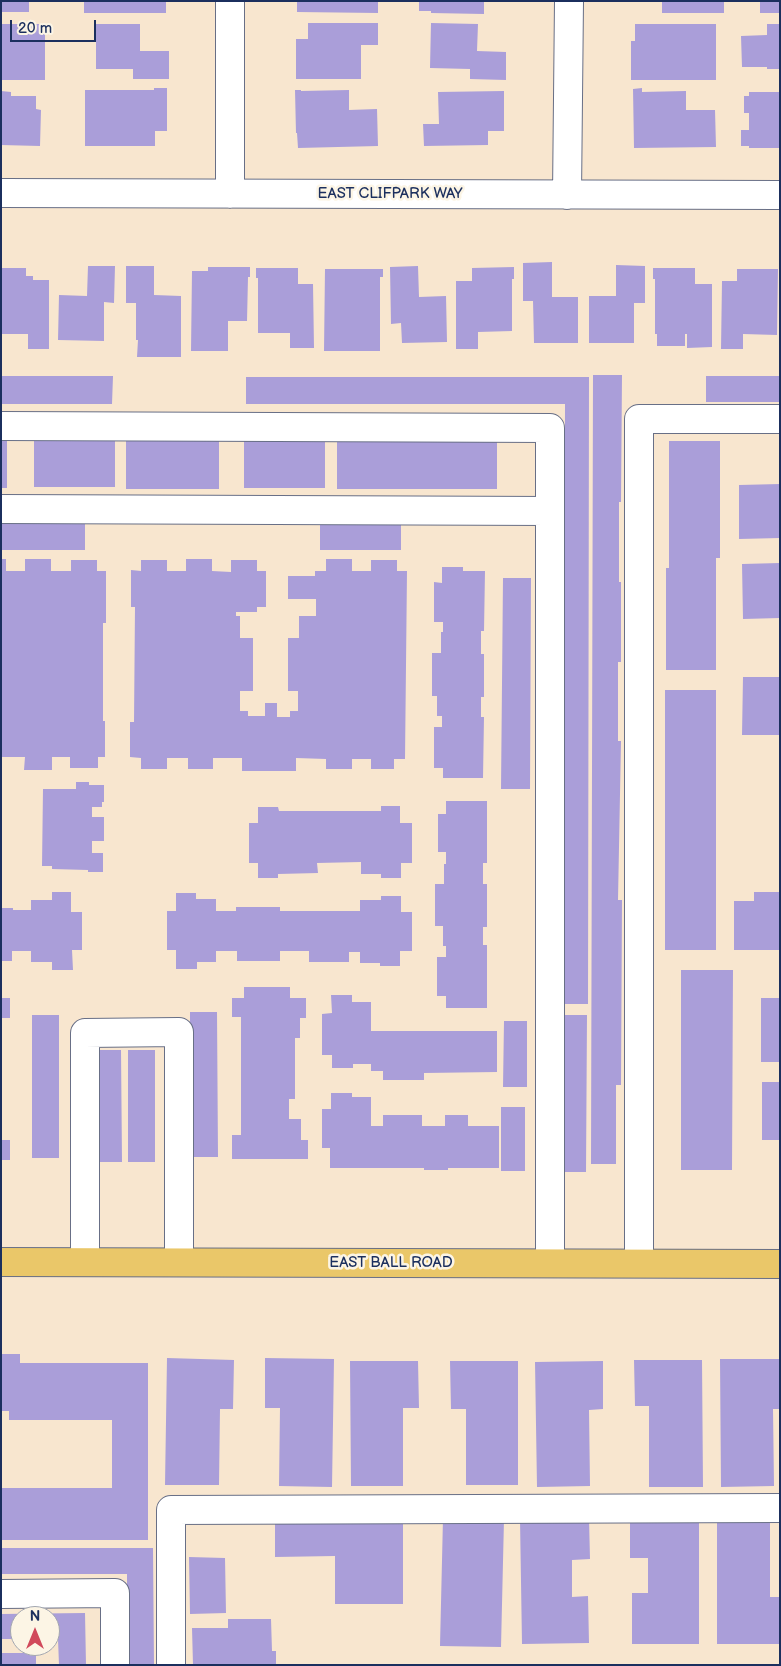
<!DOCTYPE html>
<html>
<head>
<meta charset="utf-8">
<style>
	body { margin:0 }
	#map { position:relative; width:781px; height:1666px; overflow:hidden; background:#f8e6cf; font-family:"Balsamiq Sans",sans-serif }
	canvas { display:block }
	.frame { position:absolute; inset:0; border:2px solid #1b2f5e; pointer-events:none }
	.north { position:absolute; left:10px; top:1606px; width:50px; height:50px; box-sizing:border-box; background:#fcf5e5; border:1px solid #a2a6af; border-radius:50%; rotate:0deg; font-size:14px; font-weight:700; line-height:20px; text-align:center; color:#1b2f5e }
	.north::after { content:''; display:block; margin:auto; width:18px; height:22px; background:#d1495b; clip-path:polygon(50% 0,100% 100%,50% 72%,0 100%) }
	.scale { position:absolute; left:10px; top:20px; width:86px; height:22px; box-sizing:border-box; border:2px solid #1b2f5e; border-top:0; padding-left:6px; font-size:15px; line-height:18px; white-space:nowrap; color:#1b2f5e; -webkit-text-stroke:4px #fcf5e5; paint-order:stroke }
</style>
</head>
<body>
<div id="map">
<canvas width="781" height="1666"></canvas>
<div class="frame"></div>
<div class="north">N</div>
<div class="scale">20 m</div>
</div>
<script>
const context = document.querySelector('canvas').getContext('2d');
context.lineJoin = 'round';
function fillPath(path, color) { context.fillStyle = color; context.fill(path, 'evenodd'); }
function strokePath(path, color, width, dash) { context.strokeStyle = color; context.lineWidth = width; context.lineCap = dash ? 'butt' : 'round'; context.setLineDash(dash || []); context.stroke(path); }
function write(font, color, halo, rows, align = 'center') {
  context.font = font + ' "Balsamiq Sans",sans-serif'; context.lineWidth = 5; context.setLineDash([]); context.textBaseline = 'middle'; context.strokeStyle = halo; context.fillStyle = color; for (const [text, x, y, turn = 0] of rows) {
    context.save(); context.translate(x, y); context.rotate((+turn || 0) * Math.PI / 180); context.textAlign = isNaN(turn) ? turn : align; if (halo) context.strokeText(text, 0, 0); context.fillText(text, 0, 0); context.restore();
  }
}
fillPath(new Path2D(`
	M1 1H29V12H1Z
	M84 1H166V13H84Z
	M297 1H378V13L297 12Z
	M419 1H484V14L431 13V11H419Z
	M662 1H724V13H662Z
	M760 1H780V13H760Z
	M308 23H378V45H361V79H296V39H308Z
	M431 23 478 24 477 51 506 52V80L470 79V69L430 68Z
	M1 24H45V80H1Z
	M96 24H140V51H169V79H133V69H96Z
	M635 24H716V80H631V41H635Z
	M767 24H780V69H767V67H742L741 36 767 35Z
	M154 88H167V131H155V146H85V90H154Z
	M642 88V92L686 91V110H715L716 147 634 148 633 89Z
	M295 90H301V91L349 90V110L377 109 378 146 298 148 297 133H296Z
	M1 91 11 92V96H36V109L41 110 40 146 1 145Z
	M504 91V131H488V145L424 146 423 124H439L438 92Z
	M749 92H780V148H749V146H741V130H749V113H744V96H749Z
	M552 262V297H578V343H534L533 301H523V263Z
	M616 265 645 266V303H634V343H589V296H616Z
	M88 266H115L114 303 104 302V341L58 340 59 295 87 296Z
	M126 266H154V295L181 296V357H137L138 340H136V303H126Z
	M418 266 419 297 446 296 447 342 402 343 401 323 391 324 390 267Z
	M208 267H250V277H248L247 321H228V351H191L192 271H208Z
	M514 267V279H512V331L478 332V349H456V281H472V268Z
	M1 268H26V276H33V280H49V349H28V334H1Z
	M256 268H298V284H313L314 348H290V333H258V278H256Z
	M653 268H695V284H712V347L687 348V334H685V346H657V334H655V279H653Z
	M325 269H383V277H380V351H324Z
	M737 269H778L777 335 743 334V349H721L722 281H737Z
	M593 375H622L621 502H619V582H621V662H618V741H621L618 900H622L621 1085H616V1164H591Z
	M1 376H113L112 404H1Z
	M706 376H780V402H706Z
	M246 377H589L588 1004H564L565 404H246Z
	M1 435H7V488H1Z
	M34 436H115V487H34Z
	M126 436H219V489H126Z
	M244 436H325V488H244Z
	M497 436V489H337V437Z
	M669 441H720V558H716V670H666V568H669Z
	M780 484V538L739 539V485Z
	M1 524H85V550H1Z
	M320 525H401V550H320Z
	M1 559H6V571H25V559H51V571H71V560H97V571H106V623H103V721H105V757H98V768H70V757H52V770H24L25 757H1Z
	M186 559H212V571L231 572V560H257V571H266V607H257V612H236V616H240V638H253V691H240V711H248V716H265V703H277V717H290V711H298V691H288V638H299V616H316V599H288V576H315V571H326V559H352V571H371V560H397V571H407L405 759H394V769H371V759H352V769H326V759L296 758V771H242V758H213V769H188V758H167V769H141V758L130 757V722H134L135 607H131V570L141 571V560H167V571H186Z
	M780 563V618L743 619 742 564Z
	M442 567H463V571H485L484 631H481V654H484V697H481V717H484L483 778H443V768H434V727H442V716H437V696H432V653H441V632H443V622H434V582L442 583Z
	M503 578H531L530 789H501Z
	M743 677H780V735H742Z
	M665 690H716V950H665Z
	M76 782H89V785H104V802H102V807H92V817H104V841H92V853H103V872H88V870L52 869V866H42L43 789H76Z
	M446 801H487V863H483V884H487V927H483V945H487V1008H446V996H437V957H446V946H443V926H435V884H444V864H446V852H438V814H446Z
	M381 806H400V823H412V863H401V878H381V874H361V862L317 863 318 873 278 874V878H258V863H249V823H258V807H278L279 811H381Z
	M52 892H71V912H82V950H72L73 970H52V962H31V951H12V961H1V908H13V910H31V900H52Z
	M754 892H780V950H734V901H754Z
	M176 893H196V899H216V911H236V907H280V911H360V900H381V896H401V912H412V951H400V966H380V963H360V952H349V962H309V951H280V961H237V951H216V962H197V969H176V950H167V911H176Z
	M681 970H733L732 1170H681Z
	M244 987H290V998H306V1018H300V1038H295V1099H289V1119H301V1140H308V1159H232V1135H241V1017H232V998H244Z
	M331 995H352V1002H371V1031H497V1072L424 1073V1080H383V1071H371V1064H353V1068H332V1055H322V1014L332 1013Z
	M1 998H10V1018H1Z
	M761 998H780V1062H761Z
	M190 1012H217L218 1157H190Z
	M32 1015H59V1158H32Z
	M564 1015H587L586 1172H558Z
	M504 1021H527V1087H503Z
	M95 1050H121L122 1162H95Z
	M128 1050H155V1162H128Z
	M762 1082H780V1140H762Z
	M331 1093H352V1097H371V1126H383V1115H422V1126H445V1115H468V1126H499V1168H448V1170H424V1168H330V1148H322V1109H331Z
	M501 1107H525V1171H501Z
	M1 1140H10V1160H1Z
	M1 1354H20V1363H148V1540H1V1488H112V1420H9V1411H1Z
	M167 1358 234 1360 233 1409H220L219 1485H165Z
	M265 1358 334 1359 332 1487 279 1486 280 1408H265Z
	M720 1359H780V1409H773L774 1486 721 1487Z
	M634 1360H702L703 1487H649V1406H635Z
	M350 1361H418L419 1408H403V1486H351Z
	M450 1361H518V1485H466V1409H451Z
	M603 1361V1409L589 1410 590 1486 537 1487 535 1362Z
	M443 1518 504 1519 501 1647 440 1646Z
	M589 1518 590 1559 572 1560V1597L588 1596 589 1643 522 1644 520 1519Z
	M770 1518V1597H780V1644H717V1519Z
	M630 1519 699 1520V1644H632V1593H648V1558H630Z
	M275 1520H403V1604H335V1556L275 1557Z
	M1 1548H153L154 1665H127V1574H1Z
	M189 1557 225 1558 226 1613 190 1614Z
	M85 1613 86 1665H59L58 1639H50V1616H20V1639H1V1614Z
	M228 1619H271L272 1651H276V1665H193L192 1628H228Z
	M1 1653H36V1665H1Z`), '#aa9ed9');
const minor = new Path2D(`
	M230 1V194
	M1 193 780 195
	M567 195 569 1
	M1 426 550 428V1263
	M1 509 550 511
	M85 1262V1033L179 1032V1262
	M639 1263V419H780
	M1 1594 115 1593V1665
	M171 1665V1510L780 1508`);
const major = new Path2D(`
	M1 1262 780 1264`);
strokePath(minor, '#686f86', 30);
strokePath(major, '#686f86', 30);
strokePath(minor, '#fff', 28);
strokePath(major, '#eac769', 28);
write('15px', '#1b2f5e', '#fcf5e5', [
	["EAST CLIFPARK WAY",390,194],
	["EAST BALL ROAD",391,1263]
]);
</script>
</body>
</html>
